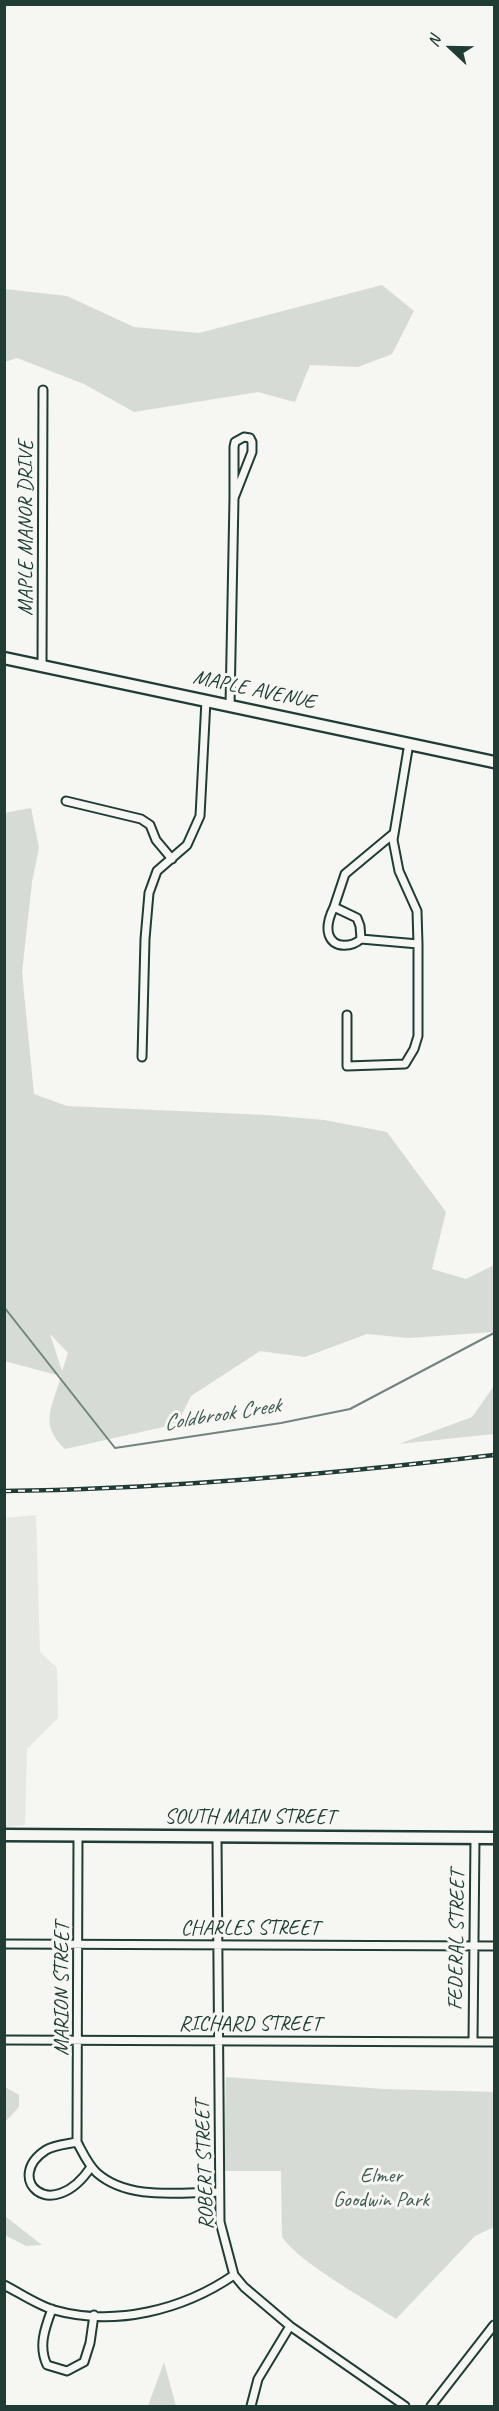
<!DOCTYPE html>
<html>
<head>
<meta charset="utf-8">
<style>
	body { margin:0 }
	#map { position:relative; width:499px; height:2411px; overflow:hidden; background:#f6f6f2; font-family:Caveat,sans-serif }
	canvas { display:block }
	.frame { position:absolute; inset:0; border:6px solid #1f3d34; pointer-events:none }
	.north { position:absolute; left:421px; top:18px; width:60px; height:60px; -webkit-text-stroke:4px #f6f6f2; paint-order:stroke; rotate:292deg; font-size:16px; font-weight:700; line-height:24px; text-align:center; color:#1f3d34 }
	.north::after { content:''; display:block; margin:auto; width:21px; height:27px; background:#1f3d34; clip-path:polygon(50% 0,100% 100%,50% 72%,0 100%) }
</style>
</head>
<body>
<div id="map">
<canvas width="499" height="2411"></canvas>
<div class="frame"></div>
<div class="north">N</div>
</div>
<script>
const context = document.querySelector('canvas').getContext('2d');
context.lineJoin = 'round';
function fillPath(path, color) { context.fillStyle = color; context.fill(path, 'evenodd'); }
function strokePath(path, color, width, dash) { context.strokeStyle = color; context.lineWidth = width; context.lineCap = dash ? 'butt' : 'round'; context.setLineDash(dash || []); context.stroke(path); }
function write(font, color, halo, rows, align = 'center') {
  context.font = font + ' Caveat,sans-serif'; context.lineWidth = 6; context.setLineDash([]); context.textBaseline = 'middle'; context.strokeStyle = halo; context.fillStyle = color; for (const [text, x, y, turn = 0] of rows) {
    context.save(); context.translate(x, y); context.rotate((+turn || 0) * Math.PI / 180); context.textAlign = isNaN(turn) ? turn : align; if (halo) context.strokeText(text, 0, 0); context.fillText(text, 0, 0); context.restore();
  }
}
fillPath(new Path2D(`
	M36 1515 40 1652 57 1668 58 1718 27 1749 25 1825 5 1827V1518Z`), '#e6e8e4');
fillPath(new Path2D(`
	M382 285 414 311 392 354 358 367 310 365 295 402 258 392 134 412 84 384 17 358 5 362V289L67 296 134 327 199 333Z
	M31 808 39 848 32 882 22 972 34 1094 67 1106 266 1115 324 1120 387 1132 446 1212 432 1269 466 1279 494 1265V1332L409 1338 367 1334 305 1357 260 1351 191 1396 177 1424 65 1449C38 1424 53 1406 61 1376L4 1361V813ZM50 1334 68 1353 62 1371Z
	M494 1386V1434L399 1444 472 1417Z
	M226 2077 383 2089 494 2092V2227L475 2236 396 2319C366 2299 301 2264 282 2237L281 2171H224Z
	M5 2087 19 2095V2107L5 2122Z
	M5 2216 42 2245 26 2246 5 2235Z
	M164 2362 176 2406H148Z`), '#d6dbd6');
strokePath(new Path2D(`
	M4 1307 115 1448 281 1423 350 1409 494 1333`), '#72847d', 2);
const street = new Path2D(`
	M42 666 43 390
	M230 705 234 498 252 452V442L250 438 244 437 235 442 234 447V498
	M66 801 141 819 150 825 156 840 172 859
	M393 834 345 874 334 907 357 918 360 926 361 939 418 944 417 911 399 871 393 840 409 743
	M334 907C330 915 326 926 329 935 334 949 352 947 361 939
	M347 1015V1066L405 1064 414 1049 418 1036V944
	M142 1057 145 939 149 893 157 871 187 845 200 816 206 700
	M78 1835 77 2142C83 2153 88 2165 97 2173 129 2201 180 2192 219 2192
	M217 1837 220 2222 234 2275 244 2287 290 2326 405 2406
	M4 1944 494 1946
	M4 2040 494 2042
	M473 2041 475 1838
	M77 2142C68 2144 54 2145 46 2150 3 2178 51 2226 91 2167
	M4 2285C20 2293 37 2305 54 2310 115 2327 183 2310 234 2275
	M52 2309C45 2328 38 2346 47 2365L67 2371 84 2362 90 2343 94 2315
	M251 2406 258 2379 290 2326
	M431 2406 494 2325`);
const secondary = new Path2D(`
	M4 658 494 762
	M4 1835 494 1838`);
strokePath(street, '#1f3d34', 11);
strokePath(secondary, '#1f3d34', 15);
strokePath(street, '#f6f6f2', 7);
strokePath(secondary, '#f6f6f2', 10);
const rail = new Path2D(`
	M4 1491C168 1489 332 1474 494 1455`);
strokePath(rail, '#1f3d34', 4.5);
strokePath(rail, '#f6f6f2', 2, [7]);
write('21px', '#1f3d34', '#f6f6f2', [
	["MAPLE MANOR DRIVE",26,528,-90],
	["MAPLE AVENUE",254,690,12],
	["SOUTH MAIN STREET",250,1817],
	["CHARLES STREET",250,1928],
	["FEDERAL STREET",457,1940,-89],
	["MARION STREET",62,1989,-90],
	["RICHARD STREET",250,2024],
	["ROBERT STREET",205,2165,-92]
]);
write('21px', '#445d54', '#f6f6f2', [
	["Elmer",381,2176],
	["Goodwin Park",381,2200]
]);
write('italic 22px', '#425a52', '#f6f6f2', [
	["Coldbrook Creek",222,1415,-9]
]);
</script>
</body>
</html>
